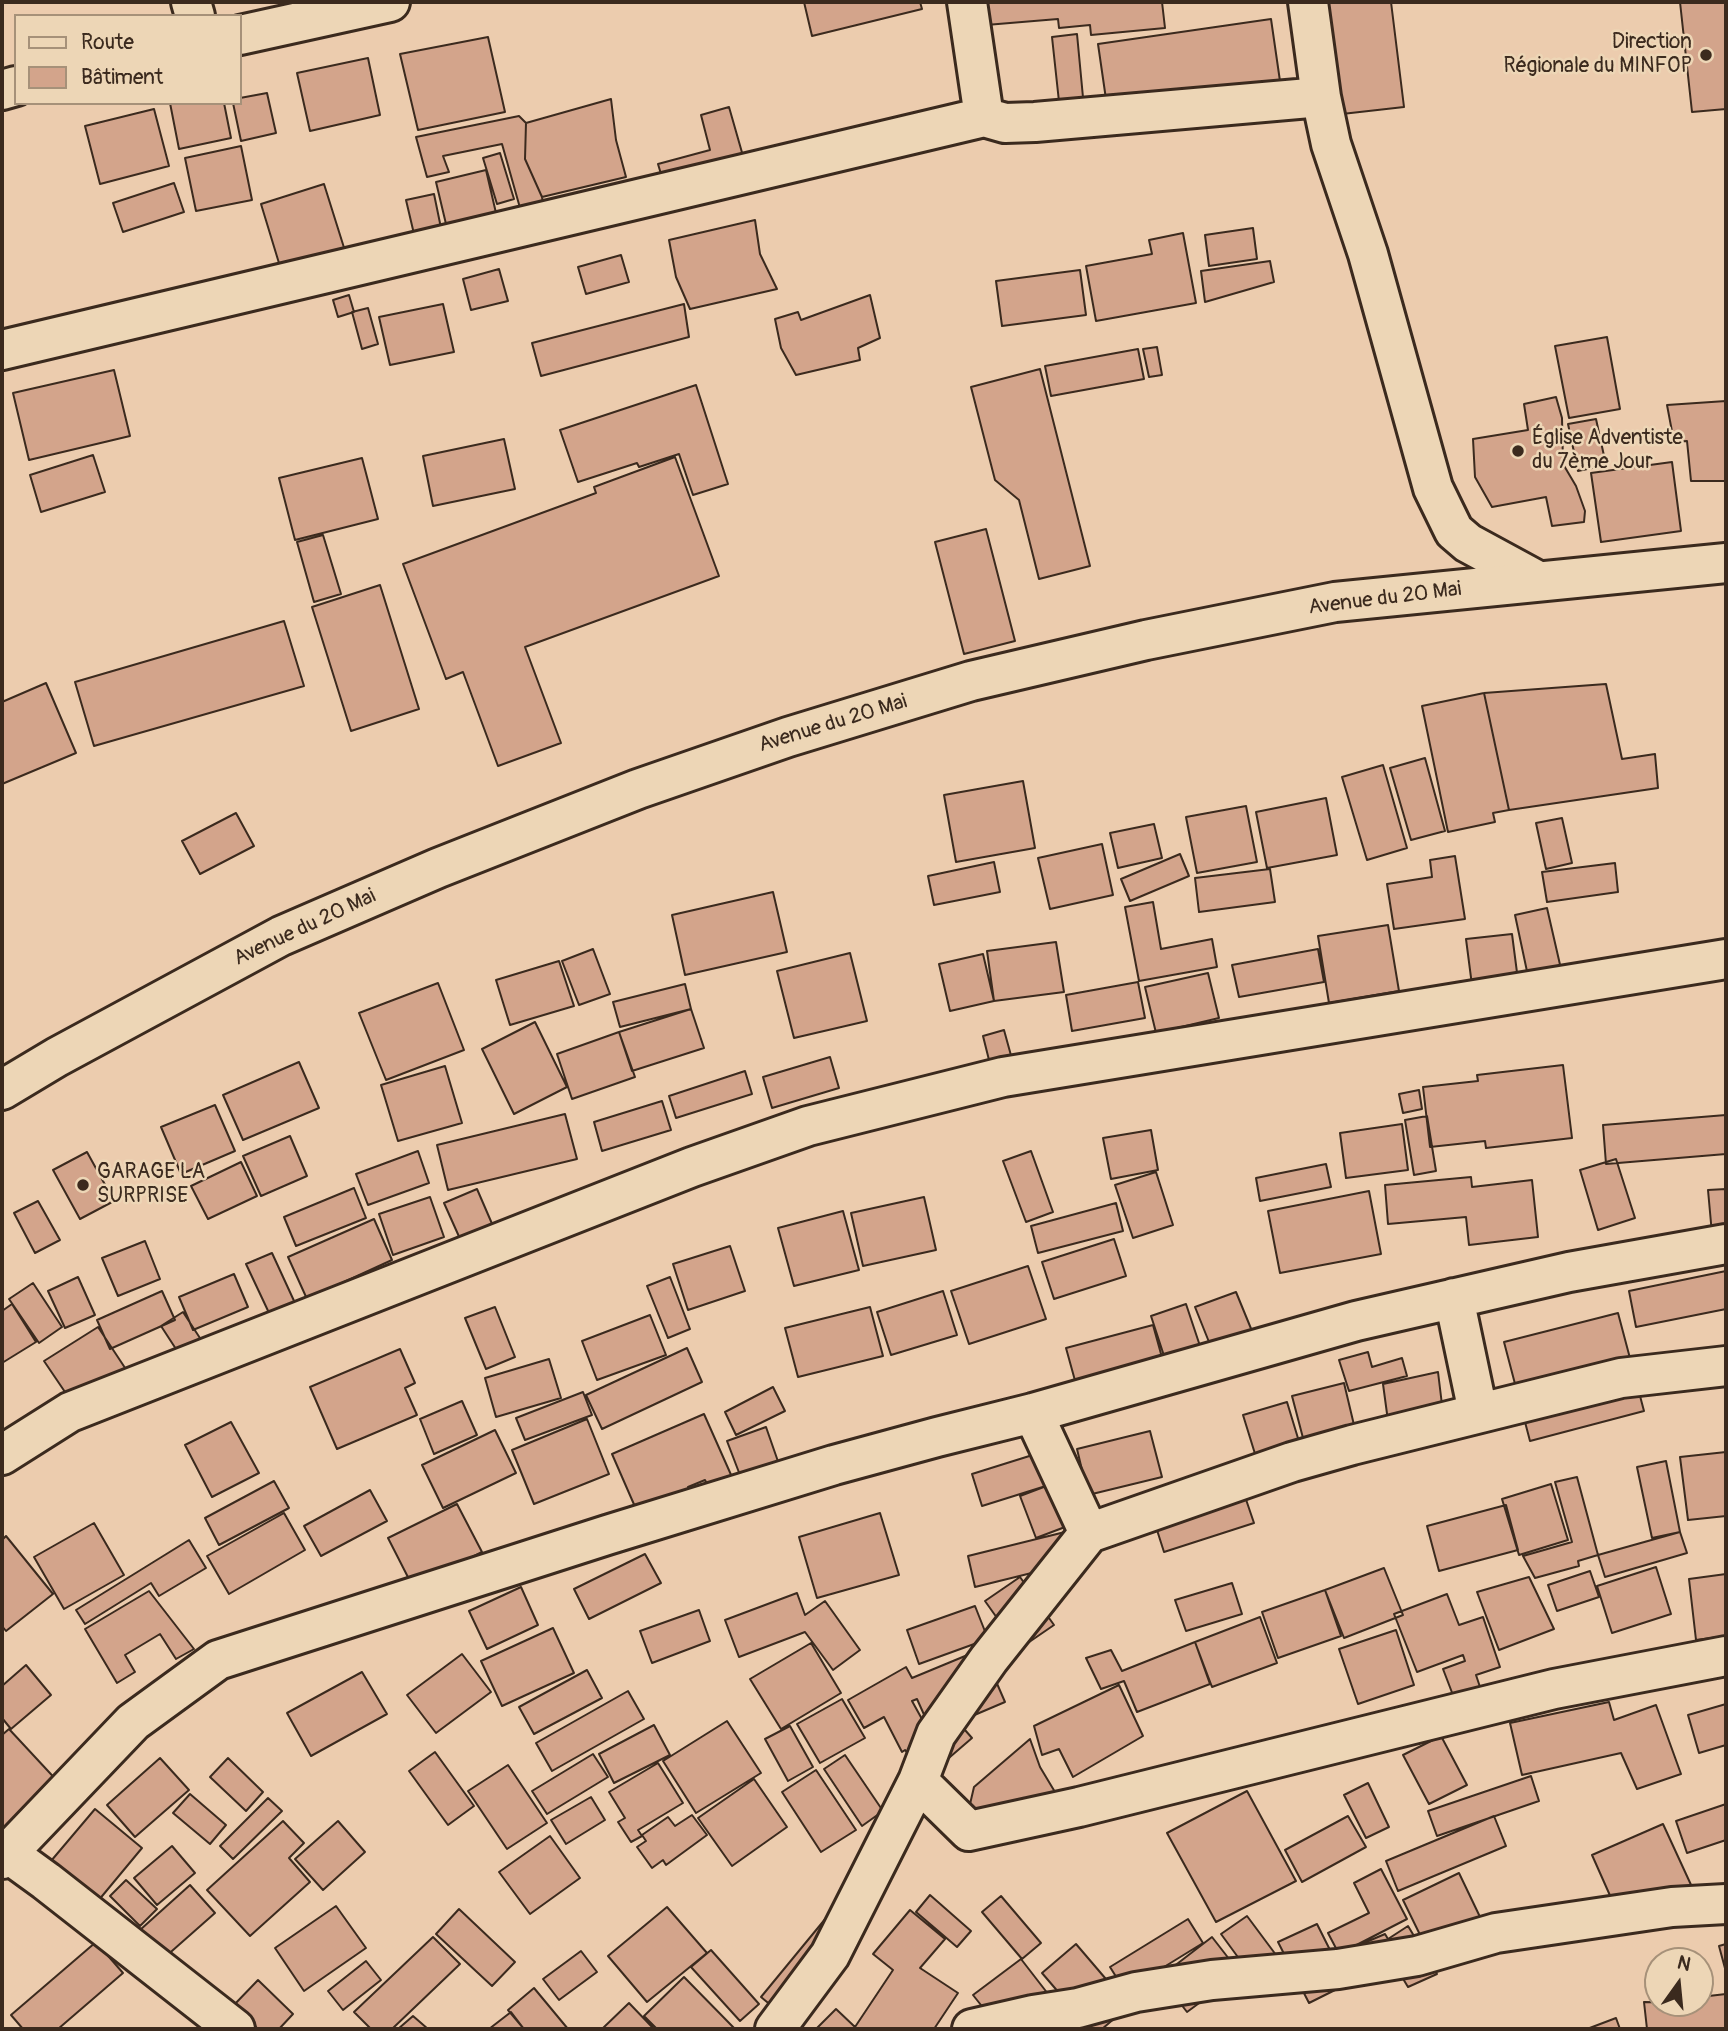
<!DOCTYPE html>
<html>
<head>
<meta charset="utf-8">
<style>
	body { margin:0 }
	#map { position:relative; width:1728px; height:2031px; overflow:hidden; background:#ecccae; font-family:Pangolin,sans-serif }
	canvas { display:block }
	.frame { position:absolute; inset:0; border:4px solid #3b2a1e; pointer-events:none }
	.legend { position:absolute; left:14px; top:14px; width:228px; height:91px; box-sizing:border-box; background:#edd6b6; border:2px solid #a69179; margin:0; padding:9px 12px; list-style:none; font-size:21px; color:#3b2a1e }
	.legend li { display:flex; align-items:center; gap:14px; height:35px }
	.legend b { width:35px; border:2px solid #a69179 }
	.north { position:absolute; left:1644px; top:1947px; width:70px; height:70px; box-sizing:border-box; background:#edd6b6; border:2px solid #a69179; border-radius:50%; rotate:15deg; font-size:19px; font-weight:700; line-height:28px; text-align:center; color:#3b2a1e }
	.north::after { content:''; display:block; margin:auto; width:24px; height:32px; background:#3b2a1e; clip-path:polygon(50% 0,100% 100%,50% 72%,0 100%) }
</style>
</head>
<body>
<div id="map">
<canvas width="1728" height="2031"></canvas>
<div class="frame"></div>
<ul class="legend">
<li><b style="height:9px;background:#edd6b6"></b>Route</li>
<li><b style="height:19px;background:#d3a48b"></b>Bâtiment</li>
</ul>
<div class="north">N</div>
</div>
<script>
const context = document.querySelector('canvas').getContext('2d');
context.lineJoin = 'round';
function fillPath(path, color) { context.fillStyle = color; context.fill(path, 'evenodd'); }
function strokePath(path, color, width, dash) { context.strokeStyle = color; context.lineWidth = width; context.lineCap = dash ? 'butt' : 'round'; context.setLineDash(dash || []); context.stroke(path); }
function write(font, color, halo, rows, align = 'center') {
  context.font = font + ' Pangolin,sans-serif'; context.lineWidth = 5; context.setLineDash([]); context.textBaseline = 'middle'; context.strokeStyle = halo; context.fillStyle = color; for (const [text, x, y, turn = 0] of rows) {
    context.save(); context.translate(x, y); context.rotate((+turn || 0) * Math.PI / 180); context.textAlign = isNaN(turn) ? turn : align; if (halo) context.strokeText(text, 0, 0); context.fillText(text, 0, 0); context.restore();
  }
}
const building = new Path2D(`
	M804 2H920L922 9 812 36Z
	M1162 2 1165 28 1091 35 1090 25 1059 28 1058 19 986 25 984 3Z
	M1328 2H1391L1404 107 1342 114Z
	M1680 2H1726V109L1692 112Z
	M1271 19 1281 88 1108 113 1098 44Z
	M1077 34 1084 108 1060 111 1052 37Z
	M488 37 505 112 418 130 400 54Z
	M368 58 380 115 310 131 297 73Z
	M267 93 276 133 241 141 233 103H240V98Z
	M611 99 616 140 626 177 542 197 525 159 526 123Z
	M170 103H224L231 138 179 149Z
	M729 107 745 163 664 184 658 164 710 150 701 115Z
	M154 109 169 166 100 184 85 126Z
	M519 116 526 123 525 159 542 197 544 209 522 215 502 144 443 156 449 172 427 177 416 137Z
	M241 146 252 200 196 211 185 158Z
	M500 153 514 199 497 204 483 158Z
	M486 170 496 213 446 224 436 182Z
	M174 183 184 212 123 232 113 203Z
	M324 184 346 254 282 273 261 204Z
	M434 194 441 228 414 234 406 200Z
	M755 220 760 254 777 289 690 309 676 277 669 240Z
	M1253 228 1257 259 1209 266 1205 235Z
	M1183 233 1196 303 1096 321 1086 266 1152 254 1149 240Z
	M621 255 629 282 586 294 578 267Z
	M1270 261 1274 282 1205 302 1201 271Z
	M499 269 508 301 471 310 463 279Z
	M1080 270 1086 315 1002 326 996 281Z
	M349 295 354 312 338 317 333 300Z
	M870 295 880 338 858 348 860 360 796 375 781 348 775 319 798 312 801 320Z
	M443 304 454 352 390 365 379 317Z
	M684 304 689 337 541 376 532 343Z
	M368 308 378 344 362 349 352 312Z
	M1607 337 1620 409 1569 418 1555 346Z
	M1157 347 1162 375 1149 377 1143 349Z
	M1138 349 1144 379 1051 396 1045 366Z
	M1040 369 1090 566 1039 579 1019 500 995 480 971 387Z
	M114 370 130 436 29 460 13 393Z
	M696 385 728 484 693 495 679 454 639 467 637 463 578 482 560 430Z
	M1556 397 1562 418 1563 464 1576 486 1585 511 1584 522 1552 526 1546 497 1492 507 1475 477 1473 439 1528 430 1524 404Z
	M1726 401V481H1691L1687 441 1674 442 1667 405Z
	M1596 419 1606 465 1578 471 1568 424Z
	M504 439 515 489 433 506 423 456Z
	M93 455 105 492 41 512 30 475Z
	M675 457 719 576 525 647 561 743 498 766 463 672 446 679 403 564 596 493 594 487Z
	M362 458 378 519 295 540 279 478Z
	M1672 462 1681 531 1601 542 1591 473Z
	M986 529 1015 641 964 654 935 542Z
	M323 535 341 594 314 602 297 542Z
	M380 585 419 709 351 731 312 607Z
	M284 621 304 686 94 746 75 682Z
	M46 683 76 753 2 784V702Z
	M1606 684 1622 759 1655 754 1658 788 1509 810 1484 693Z
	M1484 693 1509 810 1493 813 1495 822 1448 832 1422 706Z
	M1425 758 1445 831 1411 840 1390 768Z
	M1383 765 1407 848 1367 860 1342 777Z
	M1023 781 1035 848 956 862 944 795Z
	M1326 798 1337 855 1267 868 1256 812Z
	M1246 806 1257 862 1197 873 1186 817Z
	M236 813 254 846 200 874 182 841Z
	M1562 818 1572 863 1546 869 1536 823Z
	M1154 824 1162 858 1118 868 1110 833Z
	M1102 844 1113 895 1050 909 1038 858Z
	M1180 854 1189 876 1130 901 1121 879Z
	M1455 856 1465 919 1394 929 1387 884 1432 877 1430 860Z
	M994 862 1000 892 934 905 928 876Z
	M1615 863 1618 892 1547 902 1542 872Z
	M1270 869 1275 902 1199 912 1195 878Z
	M773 892 787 952 685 975 672 915Z
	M1153 902 1161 949 1212 939 1217 967 1139 981 1125 907Z
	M1547 908 1561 969 1528 976 1515 915Z
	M1388 925 1399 991 1329 1003 1318 936Z
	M1512 934 1519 988 1473 993 1466 939Z
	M1056 942 1064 992 994 1001 987 951Z
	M593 949 610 994 579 1005 562 961Z
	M1318 949 1324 982 1239 997 1232 965Z
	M850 953 867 1021 794 1038 777 971Z
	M983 954 994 1001 950 1011 939 964Z
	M559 961 574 1006 510 1025 496 980Z
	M1208 973 1219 1018 1156 1033 1145 987Z
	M1138 982 1145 1018 1072 1031 1066 995Z
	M438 983 464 1050 386 1080 359 1013Z
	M685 984 691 1009 620 1027 613 1002Z
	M691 1009 704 1048 632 1071 619 1032Z
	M535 1022 567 1087 514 1114 482 1049Z
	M1004 1030 1015 1070 993 1076 983 1036Z
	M619 1032 635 1077 572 1099 557 1054Z
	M830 1057 839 1088 772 1108 763 1077Z
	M299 1062 319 1108 243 1140 223 1095Z
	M1563 1065 1572 1138 1486 1148 1485 1141 1430 1147 1423 1087 1478 1081 1477 1075Z
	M445 1066 462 1123 398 1141 381 1085Z
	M745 1071 752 1094 676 1118 669 1096Z
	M1419 1090 1422 1109 1403 1113 1399 1094Z
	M662 1101 671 1130 602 1151 594 1122Z
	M215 1105 235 1151 181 1174 161 1127Z
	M565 1114 577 1159 448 1190 437 1145Z
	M1726 1115V1154L1606 1164 1603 1125Z
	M1427 1116 1436 1171 1414 1175 1405 1120Z
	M1402 1124 1408 1170 1346 1178 1340 1133Z
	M1151 1130 1158 1170 1111 1179 1103 1138Z
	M290 1136 307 1176 261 1196 243 1156Z
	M418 1151 429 1183 368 1205 356 1174Z
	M1031 1151 1053 1212 1026 1222 1003 1161Z
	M87 1152 114 1201 80 1219 53 1170Z
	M1616 1159 1635 1218 1598 1230 1580 1170Z
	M241 1162 257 1196 208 1219 191 1186Z
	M1326 1164 1331 1187 1260 1201 1256 1178Z
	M1156 1172 1173 1225 1133 1238 1115 1185Z
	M1471 1177 1472 1187 1532 1180 1538 1237 1469 1245 1466 1217 1388 1224 1385 1185Z
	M354 1188 366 1218 296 1246 284 1217Z
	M477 1189 493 1226 461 1241 444 1203Z
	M1726 1189V1233L1712 1234 1708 1190Z
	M1369 1191 1381 1254 1280 1273 1268 1211Z
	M430 1197 444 1237 393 1255 379 1214Z
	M924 1197 936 1250 863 1266 851 1213Z
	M38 1201 60 1240 35 1253 14 1213Z
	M1116 1203 1123 1231 1038 1253 1031 1226Z
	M843 1211 859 1270 794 1286 778 1228Z
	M374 1219 392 1260 307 1299 288 1257Z
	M1114 1239 1126 1276 1054 1299 1042 1262Z
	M145 1241 160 1279 118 1296 102 1258Z
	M730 1246 745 1291 688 1310 673 1264Z
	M272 1253 295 1303 270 1315 246 1264Z
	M1028 1266 1046 1319 969 1344 951 1291Z
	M1726 1271V1309L1636 1327 1629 1291Z
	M234 1274 248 1307 193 1330 179 1297Z
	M78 1277 95 1315 65 1328 48 1291Z
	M670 1277 690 1329 668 1338 647 1286Z
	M33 1283 62 1327 39 1343 9 1299Z
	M162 1291 175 1320 110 1349 97 1320Z
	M943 1291 957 1335 891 1355 877 1312Z
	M1236 1292 1252 1331 1211 1347 1195 1307Z
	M12 1304 36 1342 2 1363V1311Z
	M1186 1304 1203 1355 1168 1368 1151 1316Z
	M495 1307 515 1357 486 1369 465 1318Z
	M870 1307 883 1356 798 1377 785 1328Z
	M183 1312 211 1355 189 1369 161 1326Z
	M1618 1313 1644 1411 1530 1441 1504 1342Z
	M650 1315 666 1355 597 1380 582 1341Z
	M1153 1325 1166 1372 1079 1395 1066 1348Z
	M98 1327 139 1389 86 1423 44 1361Z
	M687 1348 702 1382 602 1429 586 1395Z
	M400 1349 415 1383 405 1388 417 1415 337 1449 310 1387Z
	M1368 1352 1372 1367 1402 1358 1407 1376 1349 1391 1339 1360Z
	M549 1359 561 1398 496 1417 485 1378Z
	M1438 1372 1443 1413 1388 1421 1383 1384Z
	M1344 1383 1354 1425 1303 1438 1292 1396Z
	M773 1387 785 1411 736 1435 725 1412Z
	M583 1392 592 1415 525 1440 516 1418Z
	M462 1401 477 1435 434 1454 420 1419Z
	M1287 1402 1304 1458 1260 1470 1243 1415Z
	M704 1414 732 1477 708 1486 705 1480 688 1487 691 1494 671 1503 668 1495 636 1509 612 1454Z
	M587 1419 609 1474 534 1504 512 1450Z
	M231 1422 259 1473 212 1497 185 1445Z
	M766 1427 781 1470 743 1483 727 1441Z
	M495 1430 516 1473 443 1508 422 1465Z
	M1150 1431 1162 1477 1088 1495 1077 1449Z
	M1726 1452V1516L1688 1520 1680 1457Z
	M1039 1453 1049 1485 982 1506 972 1474Z
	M1666 1461 1680 1532 1652 1538 1637 1467Z
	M1238 1476 1254 1523 1164 1552 1149 1505Z
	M1577 1477 1598 1555 1578 1561 1579 1566 1535 1578 1523 1556 1572 1542 1555 1482Z
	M274 1481 289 1508 219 1545 205 1518Z
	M1551 1484 1568 1540 1519 1555 1502 1499Z
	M1049 1485 1065 1527 1036 1538 1020 1496Z
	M370 1490 387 1521 321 1556 304 1526Z
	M457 1504 482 1552 413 1587 388 1538Z
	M1506 1505 1518 1550 1439 1571 1427 1526Z
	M284 1513 305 1550 229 1594 207 1556Z
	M880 1513 899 1575 817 1598 799 1537Z
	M94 1523 124 1575 64 1609 34 1557Z
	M1069 1531 1076 1562 975 1587 968 1556Z
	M1680 1532 1687 1553 1605 1577 1598 1555Z
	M6 1536 53 1594 6 1631 2 1626V1540Z
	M189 1540 206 1568 159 1596 151 1583 85 1624 76 1610Z
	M645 1554 661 1583 589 1619 574 1589Z
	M1656 1567 1671 1614 1612 1633 1597 1586Z
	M1384 1568 1403 1615 1344 1638 1325 1590Z
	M1590 1571 1599 1597 1557 1611 1548 1585Z
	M1726 1574V1636L1696 1640 1689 1579Z
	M1020 1577 1054 1625 1019 1649 985 1601Z
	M1529 1577 1554 1629 1499 1650 1477 1592Z
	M1232 1583 1242 1614 1186 1631 1175 1600Z
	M521 1587 538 1625 487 1649 469 1611Z
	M1325 1590 1341 1636 1278 1658 1262 1612Z
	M149 1591 194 1649 176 1659 160 1634 125 1655 135 1672 117 1683 85 1629Z
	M797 1593 805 1615 825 1601 860 1650 833 1670 805 1632 739 1657 725 1620Z
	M1447 1594 1459 1625 1483 1617 1500 1667 1476 1675 1482 1693 1456 1703 1443 1669 1465 1661 1463 1655 1417 1672 1394 1614Z
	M975 1606 988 1639 919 1664 907 1630Z
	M699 1610 710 1641 652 1663 640 1631Z
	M1260 1617 1277 1663 1212 1687 1195 1642Z
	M553 1628 574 1673 502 1706 481 1661Z
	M1396 1630 1414 1685 1358 1704 1339 1649Z
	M1195 1642 1210 1684 1137 1712 1124 1681 1101 1689 1086 1658 1111 1650 1122 1671Z
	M811 1643 841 1693 781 1729 750 1679Z
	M982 1649 1005 1702 958 1722 972 1738 928 1776 905 1750 902 1752 884 1717 864 1728 848 1700 906 1667 912 1678ZM917 1699 930 1728 928 1730 912 1701Z
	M462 1654 491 1692 436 1733 407 1695Z
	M26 1665 51 1695 11 1729 2 1718V1686Z
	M587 1670 602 1698 534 1734 519 1707Z
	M362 1672 387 1714 311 1756 287 1713Z
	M1119 1685 1143 1736 1073 1777 1059 1749 1042 1755 1034 1726Z
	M628 1691 644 1719 552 1771 536 1743Z
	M842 1699 865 1738 820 1763 797 1724Z
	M1609 1702 1614 1720 1656 1705 1681 1774 1637 1789 1621 1753 1522 1775 1510 1723Z
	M1726 1704V1745L1699 1753 1688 1715Z
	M727 1721 761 1773 696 1813 663 1761Z
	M654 1725 670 1755 614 1783 599 1754Z
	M790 1726 813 1767 788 1781 765 1739Z
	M9 1729 61 1785 2 1839V1735Z
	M1441 1736 1467 1785 1429 1804 1403 1755Z
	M1030 1739 1040 1767 1058 1797 967 1817 974 1787Z
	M435 1752 474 1806 448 1825 409 1771Z
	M593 1754 608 1777 547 1814 532 1791Z
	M845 1755 883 1811 862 1826 824 1769Z
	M160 1758 189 1790 135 1837 107 1805Z
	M228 1758 263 1792 246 1811 210 1777Z
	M658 1763 683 1803 638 1830 642 1836 631 1842 618 1822 625 1818 609 1792Z
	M508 1765 547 1823 507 1849 468 1791Z
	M816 1770 856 1830 821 1852 782 1792Z
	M1531 1776 1539 1801 1437 1836 1428 1811Z
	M754 1779 787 1827 732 1866 698 1818Z
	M1368 1783 1389 1827 1366 1838 1344 1795Z
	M1247 1791 1296 1881 1216 1922 1167 1833Z
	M190 1794 226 1825 210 1844 173 1813Z
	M591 1797 605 1820 566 1844 551 1820Z
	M268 1798 282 1811 233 1859 220 1846Z
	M1726 1804V1840L1687 1853 1676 1821Z
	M95 1809 142 1848 98 1901 51 1861Z
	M692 1815 707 1835 666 1865 663 1860 652 1868 637 1847 646 1841 642 1835 668 1817 675 1826Z
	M1348 1816 1366 1847 1302 1882 1285 1850Z
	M1494 1816 1506 1846 1398 1891 1386 1861Z
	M283 1821 304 1843 289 1858 310 1882 250 1936 207 1890Z
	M338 1821 365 1852 323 1890 295 1859Z
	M1663 1824 1692 1887 1620 1918 1592 1855Z
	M550 1836 580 1878 530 1914 499 1872Z
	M172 1846 195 1873 157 1905 134 1878Z
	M1381 1869 1407 1919 1339 1954 1328 1933 1369 1913 1354 1883Z
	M1459 1873 1481 1919 1425 1945 1403 1900Z
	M126 1880 157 1909 140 1926 110 1896Z
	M190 1885 215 1913 164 1958 140 1930Z
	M930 1895 971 1931 957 1947 916 1912Z
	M1001 1896 1041 1943 1022 1959 982 1912Z
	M336 1906 366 1948 304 1991 275 1948Z
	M667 1907 707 1953 647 2002 608 1956Z
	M459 1909 515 1962 492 1986 436 1934Z
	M910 1910 945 1939 920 1968 958 1993 934 2029H816L836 2009 855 2027 893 1970 873 1954Z
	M1247 1916 1288 1971 1262 1990 1221 1934Z
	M826 1918 844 1933 779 2012 761 1997Z
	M1188 1919 1203 1943 1125 1991 1110 1967Z
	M1317 1924 1347 1984 1309 2003 1278 1942Z
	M1408 1926 1437 1974 1408 1987 1393 1962 1352 1948 1385 1934 1388 1939Z
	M433 1937 460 1964 392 2029H371L354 2012Z
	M1212 1937 1240 1973 1187 2012 1160 1977Z
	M96 1942 123 1973 58 2029H23L11 2015Z
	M1076 1944 1129 2006 1102 2029H1090L1042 1973Z
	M1726 1944V1972L1719 1946Z
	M711 1950 759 2004 740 2021 691 1967Z
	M581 1951 597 1972 559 2000 543 1979Z
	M1021 1959 1069 2021 1000 2029 973 1995Z
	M366 1961 381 1980 343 2010 328 1991Z
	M684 1977 735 2029H657L644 2016Z
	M258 1980 293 2014 279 2029H258L233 2006Z
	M534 1988 568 2029H524L508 2010Z
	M1726 1994V2029H1647L1644 2002 1700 2003V1997Z
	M629 2003 653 2028 602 2029Z
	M511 2012 524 2029H489Z
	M413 2016 428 2029H398Z
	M1616 2018 1620 2029H1587Z`);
fillPath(building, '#d3a48b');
strokePath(building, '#3b2a1e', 2);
const minor = new Path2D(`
	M191 2 195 16
	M967 2 984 117
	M1308 2 1321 97 1331 144 1368 254 1433 488 1454 531 1468 543 1538 581
	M240 35 390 2
	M2 90 16 86
	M2 350 984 117 1005 123 1035 122 1321 97
	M1454 1298 1478 1412
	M1033 1413 1089 1533
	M2 1455 70 1412 692 1167 808 1126 1003 1077 1726 959
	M918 1781 936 1734 989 1659 1089 1533 1292 1462 1352 1445 1621 1378 1726 1366
	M2 1849 46 1881 235 2029
	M2 1859 133 1722 218 1660 607 1535 834 1465 937 1437 1033 1413 1356 1321 1569 1272 1726 1244
	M775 2029 830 1955 918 1781 969 1831 1079 1807 1554 1689 1726 1656
	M972 2029 1033 2015 1078 2008 1136 1992 1212 1980 1338 1969 1417 1956 1496 1933 1672 1907 1726 1904`);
const major = new Path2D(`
	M2 1090 57 1057 281 936 438 868 638 789 788 737 971 681 1146 640 1335 602 1726 563`);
strokePath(minor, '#3b2a1e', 44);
strokePath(major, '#3b2a1e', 44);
strokePath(minor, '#edd6b6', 38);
strokePath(major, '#edd6b6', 38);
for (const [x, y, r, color] of [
	[1706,55,7,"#3b2a1e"],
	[1518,451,7,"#3b2a1e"],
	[83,1185,7,"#3b2a1e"]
]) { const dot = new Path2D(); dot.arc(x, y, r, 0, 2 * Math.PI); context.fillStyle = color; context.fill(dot); strokePath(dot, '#edd6b6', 2.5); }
write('21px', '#3b2a1e', '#edd6b6', [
	["Direction",1692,43,"right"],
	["Régionale du MINFOP",1692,67,"right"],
	["Église Adventiste",1532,439],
	["du 7ème Jour",1532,463],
	["GARAGE LA",97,1173],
	["SURPRISE",97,1197]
], 'left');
write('21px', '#3b2a1e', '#edd6b6', [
	["Avenue du 20 Mai",1385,599,-7],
	["Avenue du 20 Mai",833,724,-17],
	["Avenue du 20 Mai",305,928,-25]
]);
</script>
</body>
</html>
